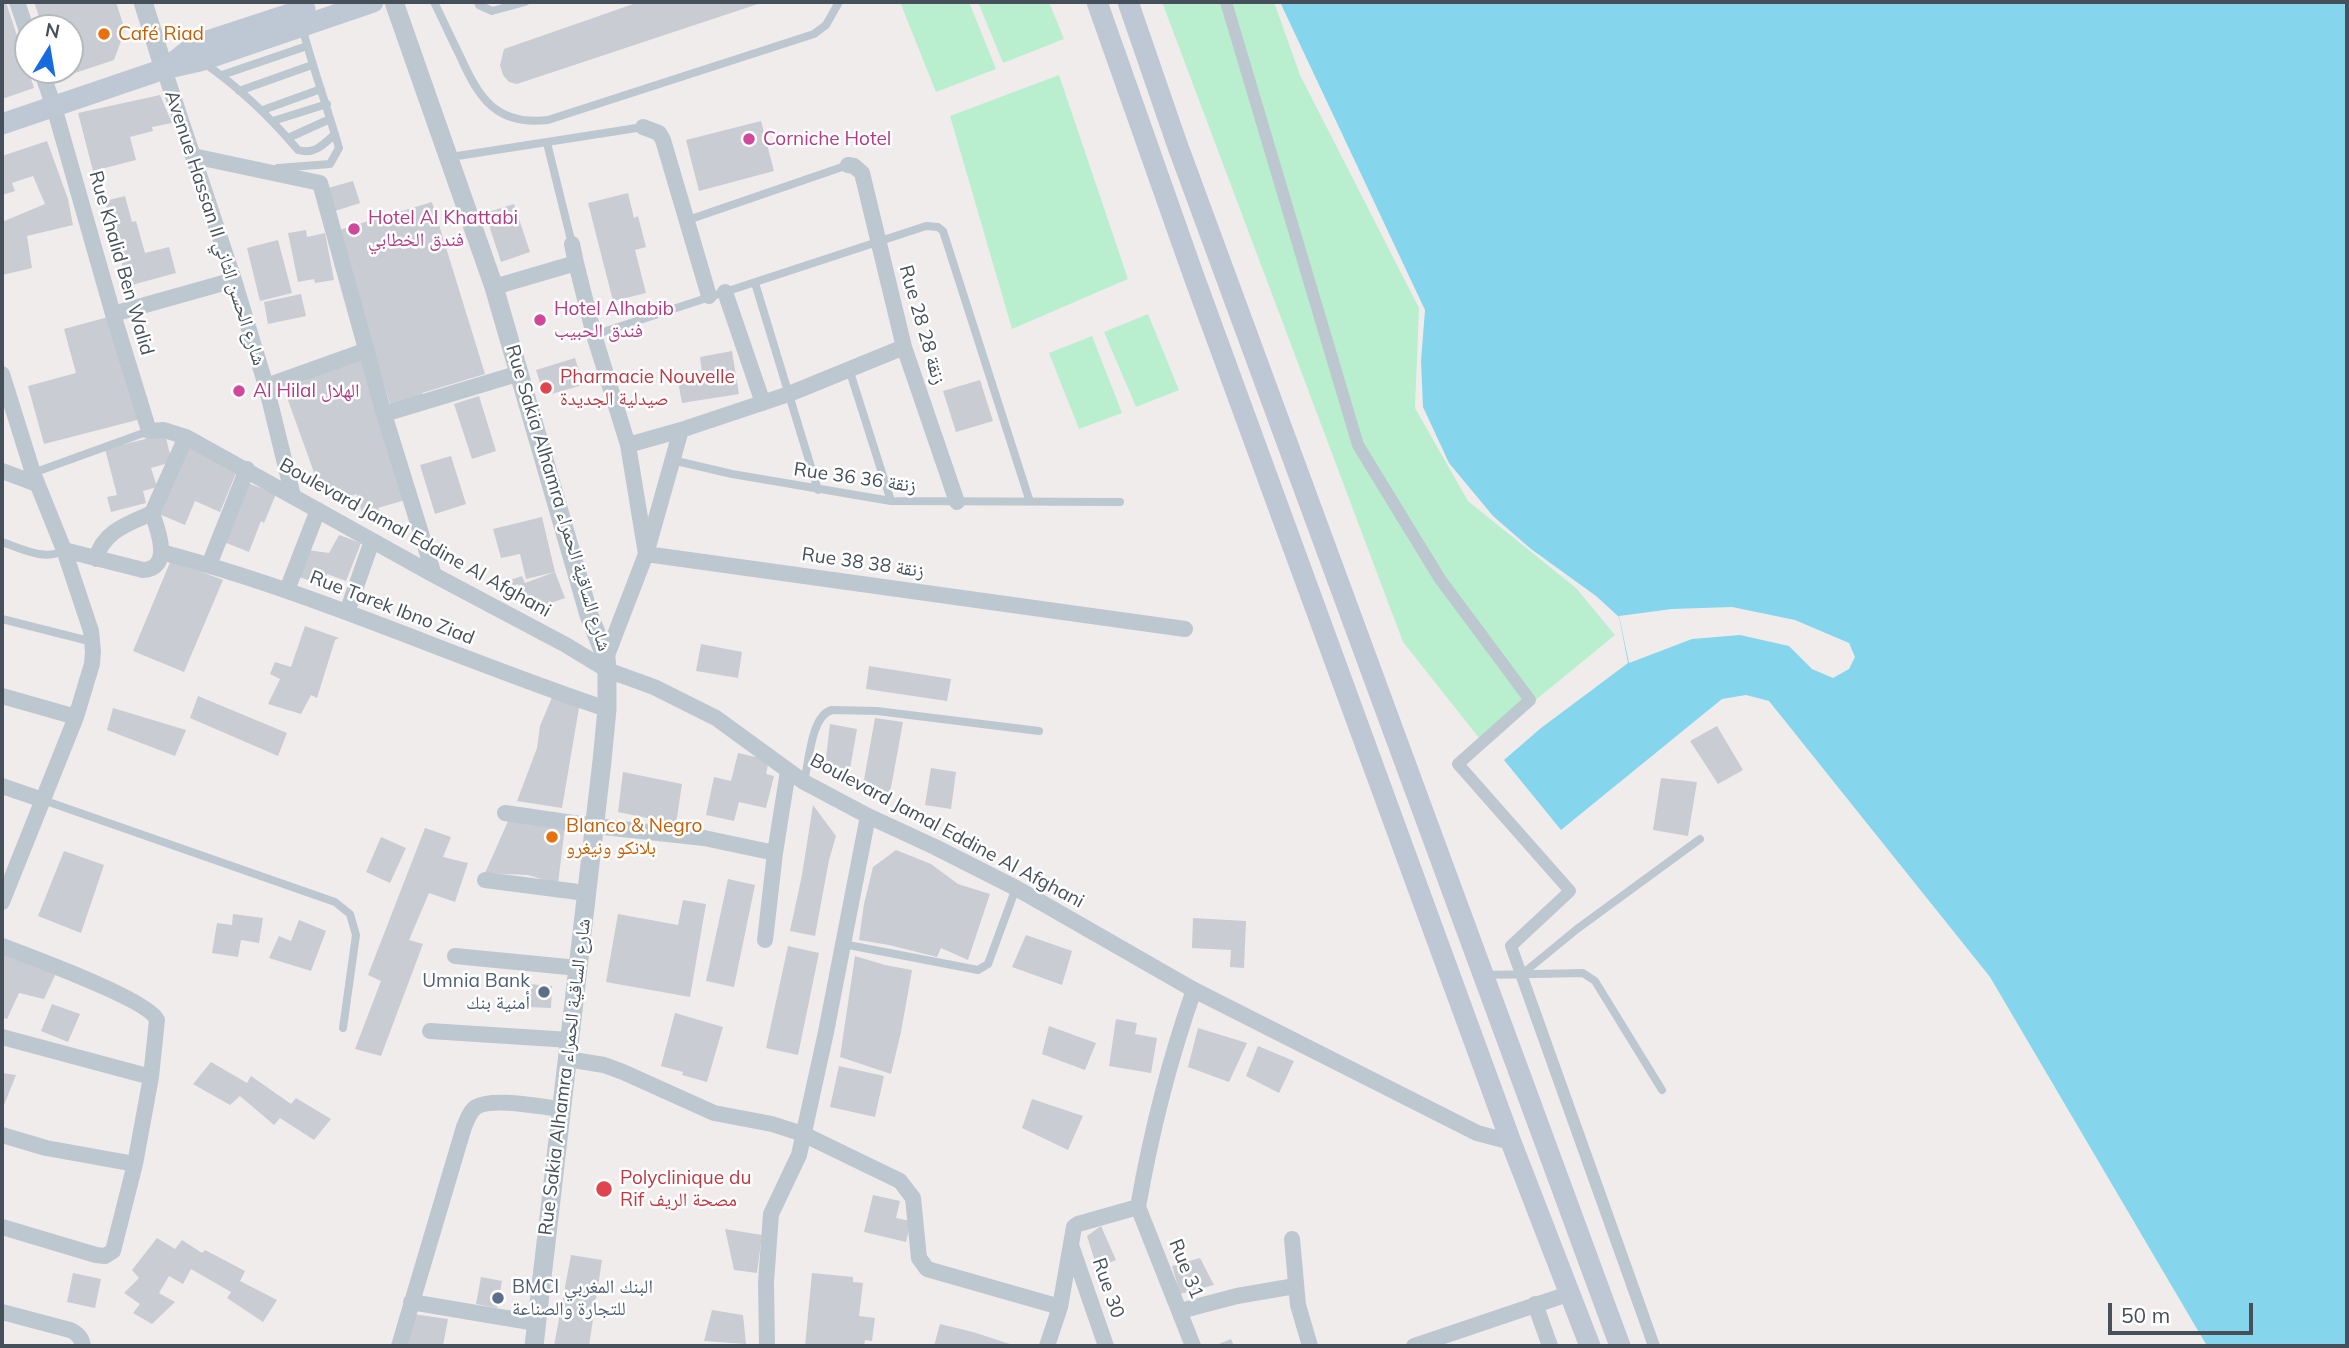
<!DOCTYPE html>
<html>
<head>
<meta charset="utf-8">
<style>
	body { margin:0 }
	#map { position:relative; width:2349px; height:1348px; overflow:hidden; background:#f0ecec; font-family:Mulish,sans-serif }
	canvas { display:block }
	.frame { position:absolute; inset:0; border:4px solid #45505a; pointer-events:none }
	.north { position:absolute; left:14px; top:14px; width:70px; height:70px; box-sizing:border-box; background:#fff; border:2px solid #b5b9bd; border-radius:50%; rotate:11deg; font-size:19px; font-weight:700; line-height:28px; text-align:center; color:#45505a }
	.north::after { content:''; display:block; margin:auto; width:24px; height:32px; background:#166be0; clip-path:polygon(50% 0,100% 100%,50% 72%,0 100%) }
	.scale { position:absolute; left:2108px; top:1303px; width:145px; height:32px; box-sizing:border-box; border:4px solid #45505a; border-top:0; padding-left:9px; font-size:21px; line-height:24px; white-space:nowrap; color:#45505a; -webkit-text-stroke:5px #fff; paint-order:stroke }
</style>
</head>
<body>
<div id="map">
<canvas width="2349" height="1348"></canvas>
<div class="frame"></div>
<div class="north">N</div>
<div class="scale">50 m</div>
</div>
<script>
const context = document.querySelector('canvas').getContext('2d');
context.lineJoin = 'round';
function fillPath(path, color) { context.fillStyle = color; context.fill(path, 'evenodd'); }
function strokePath(path, color, width, dash) { context.strokeStyle = color; context.lineWidth = width; context.lineCap = dash ? 'butt' : 'round'; context.setLineDash(dash || []); context.stroke(path); }
function write(font, color, halo, rows, align = 'center') {
  context.font = font + ' Mulish,"Noto Naskh Arabic",sans-serif'; context.lineWidth = 5; context.setLineDash([]); context.textBaseline = 'middle'; context.strokeStyle = halo; context.fillStyle = color; for (const [text, x, y, turn = 0] of rows) {
    context.save(); context.translate(x, y); context.rotate((+turn || 0) * Math.PI / 180); context.textAlign = isNaN(turn) ? turn : align; if (halo) context.strokeText(text, 0, 0); context.fillText(text, 0, 0); context.restore();
  }
}
fillPath(new Path2D(`
	M900 2H969L996 69 936 92Z
	M978 2H1049L1064 39 1003 63Z
	M1162 2H1274L1300 75 1419 308 1415 408 1468 501 1576 588 1615 635 1483 743 1403 642Z
	M1059 75 1128 279 1012 329 950 116Z
	M1148 314 1179 390 1136 407 1104 332Z
	M1092 336 1122 413 1079 429 1049 353Z`), '#b9efcf');
fillPath(new Path2D(`
	M1280 2H2347V1346H2207L1990 977 1769 701 1746 695 1722 699 1561 830 1504 760 1541 728 1628 663 1619 617 1596 596 1531 549 1493 516 1449 463 1423 407 1421 361 1425 310Z`), '#85d6ed');
fillPath(new Path2D(`
	M1732 607 1795 620 1849 643 1855 657 1849 669 1833 678 1812 669 1789 646 1740 635 1692 639 1629 663 1619 616 1672 609Z`), '#f0ecec');
fillPath(new Path2D(`
	M2 2H6L34 88 2 99Z
	M34 2H116L125 30 114 60 60 78 57 70H70V28H43Z
	M639 2H764L517 84 509 82 503 75 500 65 504 49Z
	M160 95 172 123 152 127 153 131 130 137 136 160 93 171 78 113Z
	M761 121 774 171 699 191 686 140Z
	M47 141 68 199 73 225 27 236 32 268 2 275V222L45 204 33 176 12 183 15 191 2 195V156Z
	M353 181 360 203 335 211 328 188Z
	M628 193 634 218 638 216 646 247 635 250 646 293 613 301 588 203Z
	M125 196 132 222 136 221 145 253 169 247 176 273 128 286 105 201Z
	M432 202 485 374 422 393 424 397 391 407 336 231Z
	M514 204 530 252 501 262 485 213Z
	M306 230 307 237 325 233 334 280 315 283 314 279 298 282 288 233Z
	M278 240 292 293 260 301 247 248Z
	M301 294 306 316 268 324 264 302Z
	M108 317 141 419 44 444 28 386 76 373 64 329Z
	M732 351 739 394 682 403 677 376 702 372 700 357Z
	M365 356 405 500 378 508 380 513 363 517 357 494 340 499 337 488 321 492 284 389Z
	M575 358 583 385 544 396 536 370Z
	M980 380 993 421 956 432 943 391Z
	M479 396 496 451 472 459 454 404Z
	M165 434 172 462 151 468 157 487 143 491 146 503 111 512 107 497 117 495 105 449Z
	M189 444 239 466 220 512 195 501 185 525 159 514Z
	M451 456 466 504 435 514 420 465Z
	M248 483 276 494 264 523 261 521 249 552 224 542Z
	M542 517 555 572 526 579 520 554 501 558 493 529Z
	M339 535 361 543 346 581 327 574 323 585 299 577 308 550 329 553Z
	M171 560 223 580 184 672 133 651Z
	M555 572 565 598 528 611 518 584 498 591 496 585 522 576 525 583Z
	M305 626 339 638 335 640 317 698 311 695 301 714 268 704 280 679 270 674 275 662 291 667Z
	M701 644 742 652 738 678 696 671Z
	M869 666 951 679 947 701 866 689Z
	M553 695 580 702 562 808 517 801 537 748 540 726Z
	M198 696 287 733 278 756 190 718Z
	M113 708 186 730 175 756 107 730Z
	M875 718 903 722 890 793 863 785Z
	M830 724 857 729 850 769 825 766Z
	M1717 726 1743 770 1718 784 1690 741Z
	M738 753 769 760 766 774 774 776 766 808 739 802 734 821 706 815 714 777 731 781Z
	M931 768 956 772 951 809 925 805Z
	M623 772 682 784 676 824 618 812Z
	M1661 778 1697 782 1688 836 1653 830Z
	M813 805 836 836 829 860 815 936 790 931 802 875Z
	M509 819 565 826 558 884 528 875 485 873Z
	M425 828 451 837 443 857 468 863 455 902 429 893 409 940 423 944 381 1056 355 1049 381 981 368 975Z
	M381 837 406 848 390 883 366 872Z
	M896 850 931 864 958 884 990 894 968 960 941 948 937 957 889 945 859 940 864 904 873 867Z
	M64 851 104 865 81 933 38 916Z
	M728 879 755 885 734 987 706 981Z
	M683 900 706 904 690 997 606 982 618 914 678 925Z
	M233 914 263 918 259 943 241 940 238 957 212 953 217 923 232 925Z
	M1193 918 1246 921 1244 968 1230 967 1231 950 1192 948Z
	M299 920 326 931 311 971 269 958 279 936 291 941Z
	M1026 935 1072 951 1062 985 1012 967Z
	M788 946 819 953 798 1055 766 1048Z
	M2 951 57 971 44 999 19 993 7 1019 2 1017Z
	M855 956 885 965 912 970 901 1032 891 1074 840 1057Z
	M529 984 552 986 551 1008 527 1007Z
	M52 1004 80 1014 68 1042 41 1031Z
	M675 1013 723 1027 707 1082 682 1075 683 1072 661 1066Z
	M1116 1019 1137 1023 1135 1034 1157 1038 1151 1073 1109 1066Z
	M1049 1026 1096 1043 1085 1070 1042 1054Z
	M1198 1028 1247 1043 1229 1082 1188 1067Z
	M1258 1046 1294 1061 1279 1093 1246 1076Z
	M211 1062 247 1083 251 1076 291 1104 296 1098 331 1119 314 1140 280 1118 274 1125 240 1096 230 1105 193 1084Z
	M839 1066 884 1076 875 1117 830 1107Z
	M2 1073 16 1075 2 1110Z
	M1032 1099 1083 1116 1068 1150 1022 1128Z
	M873 1195 900 1201 896 1218 911 1221 906 1242 864 1232Z
	M1101 1226 1116 1260 1097 1268 1087 1236Z
	M725 1229 762 1235 757 1273 734 1270Z
	M157 1238 175 1249 182 1240 202 1253 205 1250 245 1271 240 1281 277 1300 263 1322 227 1298 231 1292 191 1269 183 1284 169 1276 159 1293 175 1302 152 1324 133 1313 140 1304 124 1293 139 1278 132 1270Z
	M571 1255 602 1260 589 1346H554Z
	M1200 1258 1214 1285 1180 1294 1172 1266Z
	M73 1273 101 1279 95 1308 67 1302Z
	M812 1273 853 1277V1282L863 1283 859 1316 875 1318 872 1341 865 1340 864 1346H805Z
	M481 1277 502 1281 497 1308 476 1304Z
	M712 1310 743 1315 746 1344 704 1341Z
	M413 1314 448 1319 443 1346H405Z
	M940 1324 973 1332 1016 1346H934Z
	M1231 1339 1234 1346H1214Z`), '#c9ccd2');
strokePath(new Path2D(`
	M434 2C443 20 451 38 460 56 479 98 496 126 548 120L814 34 826 25 839 2
	M478 2 479 5 492 11 525 2
	M204 63C240 88 270 117 298 150 314 155 323 145 335 134
	M222 75 307 46
	M239 91 312 65
	M263 110 321 89
	M273 121 327 104
	M288 138 330 119
	M547 143 572 244
	M451 157 643 127
	M278 168 330 164 339 148C327 107 313 68 302 27
	M688 220 848 165
	M755 283 818 490
	M594 335 926 226 938 227 943 231 1030 502
	M849 369 891 501
	M672 460 732 474 891 501 1120 502
	M33 473 149 431
	M2 542C20 548 46 562 64 550
	M2 619 93 642
	M804 782C809 762 811 715 832 710L877 711 1039 731
	M43 800 335 902 350 914 356 935 343 1028
	M843 944 978 970 988 964 1016 888
	M1484 975 1583 973 1595 981 1662 1090
	M1521 975 1577 929 1700 839`), '#bdc7d0', 8);
strokePath(new Path2D(`
	M1226 2 1358 445 1440 579 1530 700 1458 764 1570 891 1511 946 1654 1346`), '#bdc7d0', 12);
strokePath(new Path2D(`
	M17 2 28 34
	M164 69 234 280 266 386 293 496
	M41 70 54 107 113 314 149 431 164 430 186 437 434 575 566 645 607 670 654 687 716 718 804 782 868 816 935 847 1016 888 1194 990 1477 1133 1511 1142
	M643 127 659 133 663 140 709 296
	M193 156 320 183 384 414 434 575
	M848 165 854 166 862 173 904 347 957 502
	M576 263 594 335 628 445 646 554
	M494 287 576 263 572 244
	M725 292 763 403
	M113 314 234 280
	M2 374 33 473 64 550 91 631 93 651 92 664 76 717 2 902
	M266 386 367 350
	M384 414 520 373
	M628 445 681 430 789 394 904 347
	M2 471 37 484
	M64 550 143 570C173 568 158 530 152 513
	M161 552C314 592 457 659 607 709
	M646 554 1185 629
	M96 559C103 531 128 524 152 513L186 437
	M209 565 247 469
	M287 590 318 510
	M347 612 372 541
	M606 658 646 554 681 430
	M2 696 76 717
	M2 786 43 800
	M505 813 594 826 704 838 775 853
	M485 880 586 893
	M765 940 775 853 788 771
	M2 946C28 956 149 1000 157 1020L151 1077 135 1164 113 1251 105 1256 96 1255 2 1227
	M455 956 578 968
	M430 1031 570 1040
	M2 1037 151 1077
	M567 1059 604 1065 623 1072 714 1113 772 1124 803 1134 900 1181 913 1198 919 1258 927 1269 1060 1307
	M2 1135 46 1148 135 1164
	M1138 1207C1151 1133 1169 1061 1194 990
	M1138 1207 1193 1346
	M1292 1239 1298 1305 1310 1346
	M1071 1245 1106 1346
	M411 1302 536 1323
	M1535 1304 1550 1346
	M1180 1311 1237 1296 1295 1286
	M2 1312 70 1330C77 1333 82 1338 83 1346
	M399 1346 464 1127C467 1120 470 1111 476 1107 492 1097 542 1107 561 1109
	M767 1346 766 1282 771 1214 799 1155 826 1032 868 816
	M1047 1346 1060 1307 1074 1227 1078 1224 1138 1207
	M1414 1346 1571 1293`), '#bdc7d0', 16);
strokePath(new Path2D(`
	M143 2 164 69
	M394 2 494 287 589 615 606 658 607 670V709L602 761 534 1346`), '#bdc7d0', 19);
strokePath(new Path2D(`
	M1097 2 1193 274 1511 1142 1590 1346
	M1128 2 1177 144 1620 1346
	M169 66 195 45 305 9
	M2 124 164 69 200 61 373 2`), '#bdc8d4', 21);
for (const [x, y, r, color] of [
	[104,34,7,"#e8710a"],
	[749,139,7,"#d1479c"],
	[354,229,7,"#d1479c"],
	[540,320,7,"#d1479c"],
	[546,388,7,"#e0444e"],
	[239,391,7,"#d1479c"],
	[552,837,7,"#e8710a"],
	[544,992,7,"#5c6f8a"],
	[604,1189,9,"#e0444e"],
	[498,1298,7,"#5c6f8a"]
]) { const dot = new Path2D(); dot.arc(x, y, r, 0, 2 * Math.PI); context.fillStyle = color; context.fill(dot); strokePath(dot, '#fff', 2.5); }
write('19px', '#c56008', '#fff', [
	["Café Riad",118,34],
	["Blanco & Negro",566,826],
	["بلانكو ونيغرو",566,848]
], 'left');
write('19px', '#b23c85', '#fff', [
	["Corniche Hotel",763,139],
	["Hotel Al Khattabi",368,218],
	["فندق الخطابي",368,240],
	["Hotel Alhabib",554,309],
	["فندق الحبيب",554,331],
	["Al Hilal الهلال",253,391]
], 'left');
write('19px', '#45505a', '#fff', [
	["Avenue Hassan II شارع الحسن الثاني",215,228,72],
	["Rue Khalid Ben Walid",121,263,74],
	["Rue 28 زنقة 28",922,325,74],
	["Rue 36 زنقة 36",855,478,8],
	["Rue Sakia Alhamra شارع الساقية الحمراء",558,498,73],
	["Boulevard Jamal Eddine Al Afghani",415,538,29],
	["Rue 38 زنقة 38",863,563,8],
	["Rue Tarek Ibno Ziad",392,608,21],
	["Boulevard Jamal Eddine Al Afghani",947,831,28],
	["Rue Sakia Alhamra شارع الساقية الحمراء",565,1077,-83],
	["Rue 31",1186,1269,68],
	["Rue 30",1108,1288,71]
]);
write('19px', '#be3a42', '#fff', [
	["Pharmacie Nouvelle",560,377],
	["صيدلية الجديدة",560,399],
	["Polyclinique du",620,1178],
	["Rif مصحة الريف",620,1200]
], 'left');
write('19px', '#4e5e75', '#fff', [
	["Umnia Bank",530,981],
	["أمنية بنك",530,1003],
	["BMCI البنك المغربي",512,1287,"left"],
	["للتجارة والصناعة",512,1309,"left"]
], 'right');
</script>
</body>
</html>
